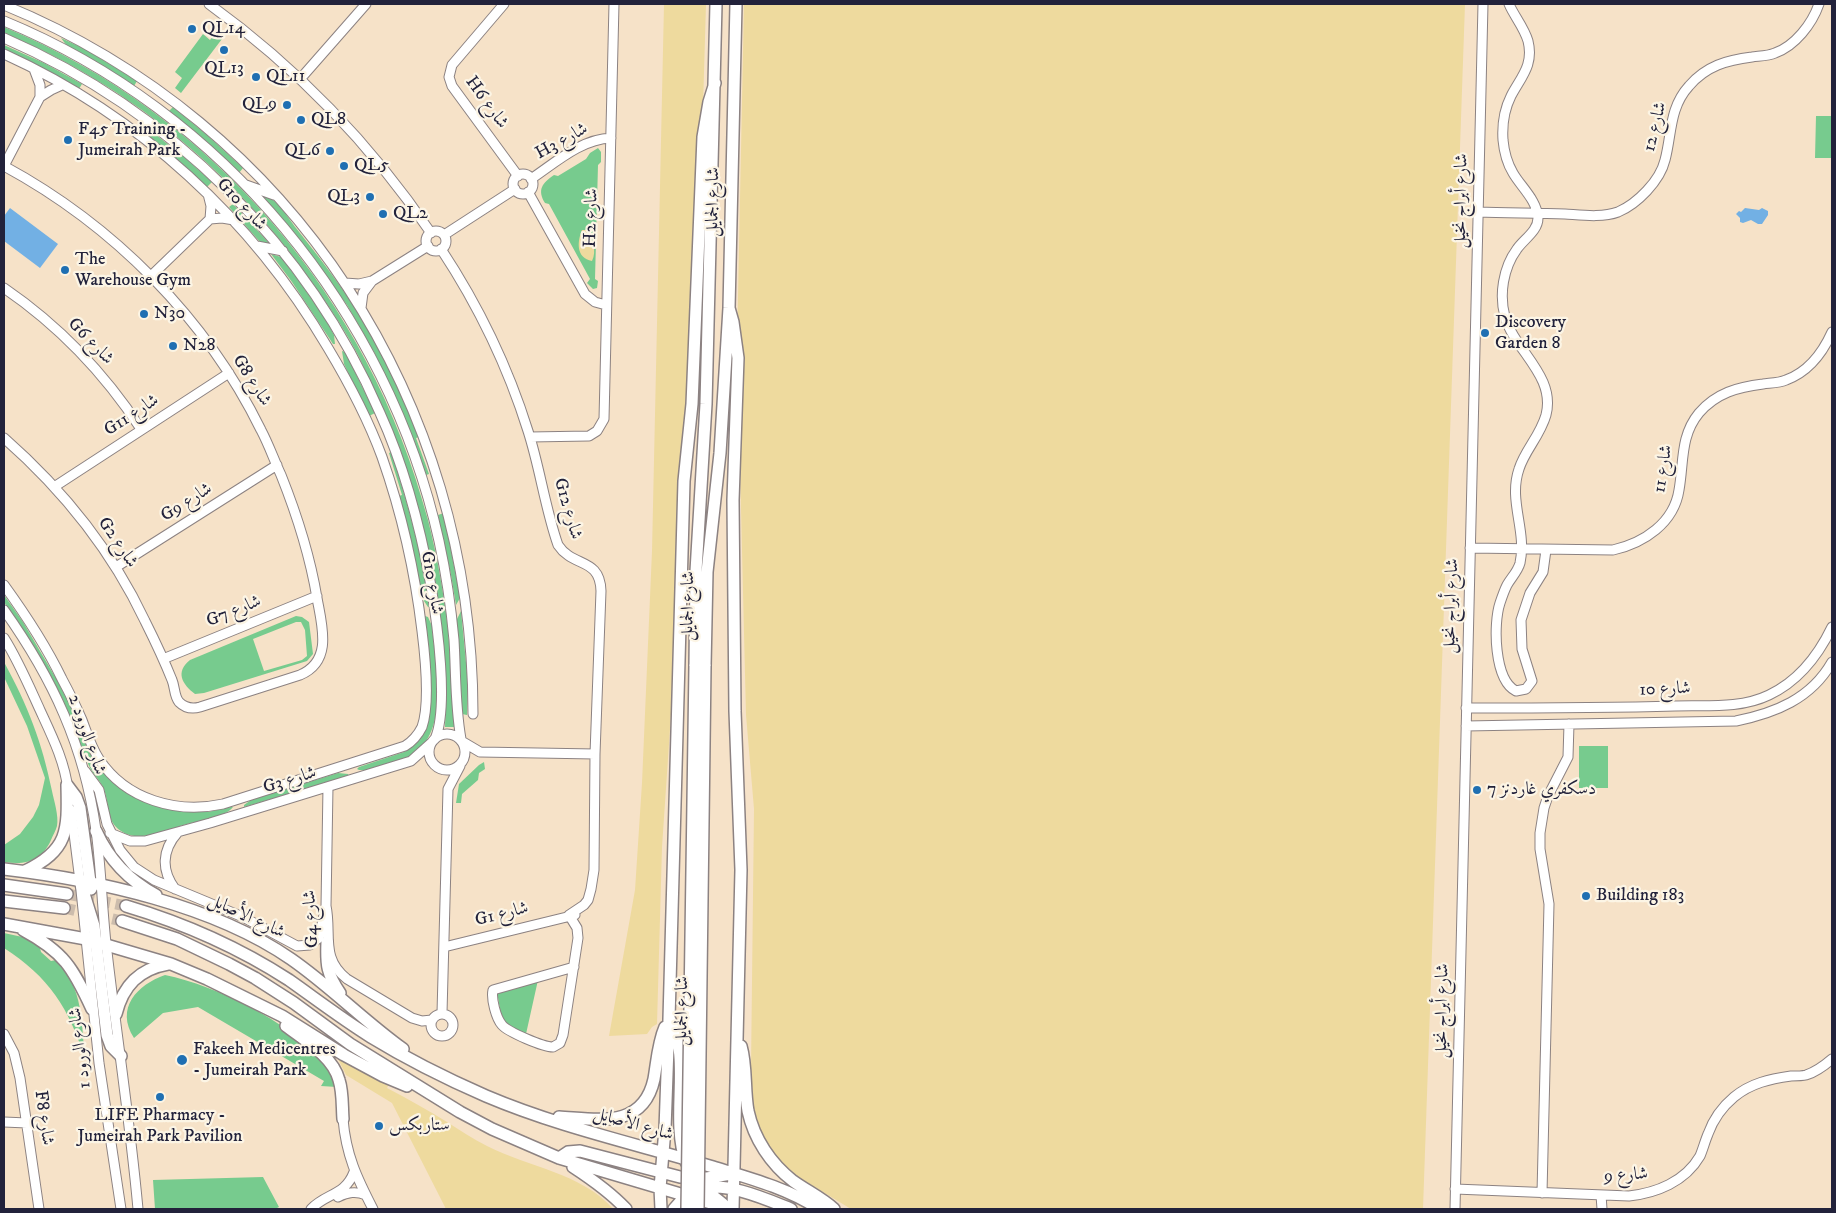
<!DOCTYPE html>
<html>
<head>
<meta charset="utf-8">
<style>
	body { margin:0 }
	#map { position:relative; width:1836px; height:1213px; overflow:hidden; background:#f6e2c8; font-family:"IM FELL DW Pica",serif }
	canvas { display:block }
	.frame { position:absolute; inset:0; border:5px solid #22223b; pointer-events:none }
</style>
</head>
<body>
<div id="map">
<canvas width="1836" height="1213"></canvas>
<div class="frame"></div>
</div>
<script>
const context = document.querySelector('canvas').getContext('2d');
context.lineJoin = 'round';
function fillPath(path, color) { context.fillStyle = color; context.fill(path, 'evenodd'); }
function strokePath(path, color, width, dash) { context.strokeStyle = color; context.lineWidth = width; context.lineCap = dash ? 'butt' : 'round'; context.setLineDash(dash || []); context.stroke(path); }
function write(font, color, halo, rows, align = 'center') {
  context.font = font + ' "IM FELL DW Pica",Amiri,serif'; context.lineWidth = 4.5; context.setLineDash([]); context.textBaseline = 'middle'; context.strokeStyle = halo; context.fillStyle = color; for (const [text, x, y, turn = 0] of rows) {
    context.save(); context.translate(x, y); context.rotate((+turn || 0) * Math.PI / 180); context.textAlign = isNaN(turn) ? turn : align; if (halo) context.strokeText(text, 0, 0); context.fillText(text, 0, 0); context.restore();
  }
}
fillPath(new Path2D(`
	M4 27C215 115 370 300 428 520 437 556 444 593 448 630 451 662 451 695 455 727H445C450 637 432 545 401 460 388 425 375 389 358 355 347 334 334 314 321 295 244 180 132 86 4 33Z
	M218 29 225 35 181 93 175 88 182 78 175 72 203 34 210 40Z
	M61 38 85 49 137 81 134 86 116 74 67 46Z
	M4 45 44 63 82 84 79 89 41 68 4 50Z
	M173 107 207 135 243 168 239 173 169 111Z
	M1816 116H1832V158H1815Z
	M150 130 184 157 212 182 207 187 146 134Z
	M598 148 601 152V162L598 165 595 279 598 281 597 288 593 289 587 283 590 279 549 204 545 203C537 190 542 183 554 175L558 176 586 159 590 153Z
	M262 195C274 194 289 219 296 228 327 267 357 306 380 350 394 378 407 407 419 437L416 438 429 474 426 475 409 430 374 352 347 305 308 252Z
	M233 204 269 243V245L260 242 229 207Z
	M271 254 281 257 296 277 325 318 334 335 335 344H333L292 282Z
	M342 351 345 352 375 413 369 416 344 364Z
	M391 452C408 503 421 553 430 606L428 607 422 598 412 545 399 496 402 495 389 453Z
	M444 513 460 598 456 605 451 575 438 515Z
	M4 595 23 622 57 680 72 709 91 755 111 779 159 806 174 810 208 812 230 807H233C226 817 199 821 187 824 168 829 140 844 121 831 105 821 110 802 103 787 98 778 90 771 87 761 79 741 72 720 63 700 47 666 25 634 4 602Z
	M461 611 468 683 467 715 462 714 460 666 456 621Z
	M296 616 302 617 309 622 313 654 307 661 204 693 195 694C182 684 175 672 190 660ZM296 622H301L305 630 307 656 302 660 264 671 253 639Z
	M425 616 428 617 432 626C435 666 452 736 407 758 403 761 397 761 393 763 382 766 370 771 359 770L357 769 359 767 404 752C412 748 419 741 424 733 437 710 428 644 425 616Z
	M4 662C28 706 42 742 52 791 54 801 59 816 57 826 56 830 53 835 51 840 41 862 26 865 4 862V845L20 834 33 817 39 805 45 778 27 726 4 677Z
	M1579 746H1608V788H1579Z
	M484 762 485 769 479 773 478 780 462 794 461 803H456L459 784 479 765Z
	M338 773 348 774 349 776 244 807V805L251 800Z
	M4 933 27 938 39 944 41 952 51 961 56 960C84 989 81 1021 85 1059 69 1008 49 977 4 948Z
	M165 975C218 986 286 1021 323 1060 330 1066 333 1079 337 1087L321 1086 324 1081 198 1007 163 1013 134 1038C115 1008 137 985 165 975Z
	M538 980 526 1034 505 1025 502 1021 497 992Z
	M263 1177 279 1207 275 1209H155L153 1180Z`), '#77cb8e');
fillPath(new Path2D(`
	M664 4H706L696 345 662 847 657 1024 652 1027 647 1034 609 1036 635 890 642 783 652 551Z
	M744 4H1465L1423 1209H851L798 1177 770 1151 754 1119 751 1068 754 809 746 715 737 345Z
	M582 230H586C593 239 597 251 592 261 576 258 577 242 582 230Z
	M336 1055 389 1084 387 1088C408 1099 428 1110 447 1122 460 1130 473 1139 487 1146 528 1167 582 1173 613 1209H446L392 1103 346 1075Z`), '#eeda9e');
fillPath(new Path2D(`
	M10 208 58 244 40 268 4 241V216Z
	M1745 208 1759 210 1762 208 1768 211V215L1762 224H1758L1751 220 1743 223 1740 222V218L1736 214 1739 211 1741 212Z`), '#72b0e4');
strokePath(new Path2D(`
	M67 894 126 906
	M64 908 122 921`), '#ccbcac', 11, [11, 5.5]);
const minor = new Path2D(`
	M209 4C296 67 370 143 431 233
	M504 4 452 65 449 77 452 86 518 176
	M1509 4C1514 16 1524 27 1528 41 1534 65 1521 77 1511 96 1504 110 1502 125 1503 140 1504 151 1507 163 1513 173 1521 187 1537 200 1538 218 1538 231 1524 239 1517 249 1503 268 1499 295 1505 317 1515 351 1556 376 1546 415 1540 436 1525 450 1519 469 1508 501 1527 530 1520 563 1518 571 1511 578 1507 585 1504 591 1502 597 1500 603 1493 624 1494 680 1516 691L1526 689 1532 681 1522 649 1521 620 1530 593 1543 572 1546 550
	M4 5C294 124 473 402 473 714
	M4 21C223 111 388 311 439 541 446 573 451 607 454 640 456 673 455 706 461 739
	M4 38C170 110 308 246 380 413 405 468 420 526 431 586 437 622 449 707 435 739
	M4 54C140 116 252 219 328 348 349 383 368 419 382 457 402 514 415 572 422 631 425 655 430 704 422 727 418 735 413 741 405 746L223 804C177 814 126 800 99 759 91 747 87 733 82 720 76 706 69 692 62 679 46 646 25 614 4 585
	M301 78 366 4
	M40 97 51 90 62 85
	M4 166C113 225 206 318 261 430 269 445 274 460 281 475 297 515 310 556 317 598 322 626 333 661 300 675L200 707C193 709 185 708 179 702 174 696 175 687 172 680 164 660 155 641 145 621 112 551 62 489 4 438
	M4 166 40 97V85L34 69
	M513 184a10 10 0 1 1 20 0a10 10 0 1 1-20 0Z
	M531 179C555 163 581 139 611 138
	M246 185 274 195
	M528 192 585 294 595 302 606 305
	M1478 212C1507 213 1536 213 1565 214 1581 215 1602 218 1618 212 1637 204 1660 181 1665 160 1672 134 1669 108 1689 86 1706 66 1727 60 1752 57 1759 56 1768 56 1775 53 1795 46 1812 24 1819 4
	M210 219 222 218 234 220
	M426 241a10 10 0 1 1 20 0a10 10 0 1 1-20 0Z
	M444 235 515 189
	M257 246 283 251
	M441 249C478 305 508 367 528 431 540 468 545 508 558 545 573 568 600 557 601 591L595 754 594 870 591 889 588 900 584 905 569 915
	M151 276 210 219 211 206 208 194
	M345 283 359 284 372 281
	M4 288C58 325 105 374 141 429
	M361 308 363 293 372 281 428 246
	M530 437 589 436 597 431 604 419 614 4
	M54 487 229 373
	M1470 548 1613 550C1644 543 1674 523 1679 490 1684 462 1680 436 1699 413 1716 393 1738 387 1763 384 1770 383 1779 383 1786 380 1808 372 1823 352 1832 332
	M116 567 277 465
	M4 610C53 679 84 746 96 830 101 868 102 906 106 943 116 1032 130 1120 138 1209
	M4 638C18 660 29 686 40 710 52 736 65 762 68 790
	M163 659 317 596
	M1466 708C1536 708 1605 708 1675 706 1707 705 1740 709 1769 695 1799 681 1818 656 1832 627
	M1466 726 1736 721C1775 713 1811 699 1832 662
	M429 752a18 18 0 1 1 36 0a18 18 0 1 1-36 0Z
	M463 742 480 752 595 754
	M85 771 99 790 107 824 120 850 134 867 154 880 243 917 297 946 310 945 319 938 326 906
	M328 787 326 906C332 934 320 958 347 979L412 1018 422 1021 432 1020
	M71 810 80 881 99 1063 121 1209
	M110 833 130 841H145L210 823 411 761 431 743
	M175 889C161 870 162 850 178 832
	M569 915 577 928 578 938 563 1035 560 1043 553 1047C543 1047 508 1032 502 1025 496 1018 491 999 493 990L574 967
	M444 947 575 915
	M442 1013 448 789 460 766
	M431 1025a11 11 0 1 1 22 0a11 11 0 1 1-22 0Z
	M4 1034 14 1053 20 1078 39 1209
	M343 1119C346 1155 357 1178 373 1209
	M4 1122 27 1123
	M1455 1189 1629 1196C1656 1193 1685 1182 1700 1156 1703 1149 1705 1141 1708 1134 1713 1120 1722 1107 1734 1097 1751 1083 1770 1079 1791 1076 1796 1076 1802 1076 1806 1075 1816 1072 1825 1065 1832 1059
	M1542 1193 1549 904 1540 849V833L1544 808 1548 796 1568 757 1569 724
	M1601 1195 1602 1209
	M338 1197C348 1192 356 1191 366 1195
	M311 1209C326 1193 345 1196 354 1172
	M1455 1209 1483 4`);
const major = new Path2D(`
	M729 308 733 322 738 358 733 500 735 711 741 870 733 1209
	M695 666 696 571 706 404 716 4
	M705 666 707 572 720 453 729 308 736 4
	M67 785 76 797 80 808 91 889
	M96 831C109 860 128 880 156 895
	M4 869C97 880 213 905 291 959 330 986 364 1021 403 1049
	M25 871C69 850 68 830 67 785
	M80 881 94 926 107 1035 111 1046 121 1056
	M4 885 67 894
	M4 901 64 908
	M126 906C183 923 238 947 289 980 316 999 342 1019 371 1037 407 1059 447 1079 486 1096 559 1127 637 1144 713 1167 749 1178 787 1188 819 1209
	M122 921 177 939 229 964 255 978 294 1003 350 1044 460 1112 492 1129 559 1158 731 1209
	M4 924 86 939 171 964 207 979 282 1016 344 1055 383 1076 407 1086
	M23 930C64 952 73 968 92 1009
	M327 942C326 965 327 974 340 993
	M116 1014C123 986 139 969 168 964
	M670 1020C692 1058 670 1118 686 1162
	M286 1026C304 1040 333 1056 339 1080 343 1092 342 1106 343 1119
	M741 1046C747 1067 744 1089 748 1111 754 1139 771 1164 793 1181 807 1191 822 1198 834 1209
	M559 1117C596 1119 643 1130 654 1079 657 1062 658 1043 665 1027
	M559 1158 568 1152 580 1151 680 1177 707 1178 731 1174
	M573 1167C593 1180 610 1192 626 1209
	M695 1178 703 1188 723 1204
	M661 1209 660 1188 665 1129 669 1019 684 481 692 404 703 137 709 102 715 83
	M674 1209C681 1200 690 1192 701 1189 726 1181 768 1200 791 1209`);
strokePath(minor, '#8c8282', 11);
strokePath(major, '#8c8282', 14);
strokePath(minor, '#fff', 9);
strokePath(major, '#fff', 11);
const majorBridge = new Path2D(`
	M687 1209 695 666
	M698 1209 705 666`);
strokePath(majorBridge, '#8c8282', 14, []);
strokePath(majorBridge, '#fff', 11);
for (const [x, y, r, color] of [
	[192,29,5,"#1f6fb2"],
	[224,50,5,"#1f6fb2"],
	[256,77,5,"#1f6fb2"],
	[287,105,5,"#1f6fb2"],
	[301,120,5,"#1f6fb2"],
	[68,140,5,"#1f6fb2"],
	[330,151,5,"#1f6fb2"],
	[344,166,5,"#1f6fb2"],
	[370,197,5,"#1f6fb2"],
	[383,214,5,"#1f6fb2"],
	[65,270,5,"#1f6fb2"],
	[144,314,5,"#1f6fb2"],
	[1485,333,5,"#1f6fb2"],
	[173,346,5,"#1f6fb2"],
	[1477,790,5,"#1f6fb2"],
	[1586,896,5,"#1f6fb2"],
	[182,1060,6,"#1f6fb2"],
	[160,1097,5,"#1f6fb2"],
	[379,1126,5,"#1f6fb2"]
]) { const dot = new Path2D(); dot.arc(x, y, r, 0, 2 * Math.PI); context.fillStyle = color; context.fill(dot); strokePath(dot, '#fcf5e5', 2); }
write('18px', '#22223b', '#fcf5e5', [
	["QL14",202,29],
	["QL13",224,69,"center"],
	["QL11",266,77],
	["QL9",277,105,"right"],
	["QL8",311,120],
	["F45 Training -",78,130],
	["Jumeirah Park",78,151],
	["QL6",320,151,"right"],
	["QL5",354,166],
	["QL3",360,197,"right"],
	["QL2",393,214],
	["The",75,260],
	["Warehouse Gym",75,281],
	["N30",154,314],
	["Discovery",1495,323],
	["Garden 8",1495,344],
	["N28",183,346],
	["دسكفري غاردنز 7",1487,790],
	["Building 183",1596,896],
	["Fakeeh Medicentres",193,1050],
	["- Jumeirah Park",193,1071],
	["LIFE Pharmacy -",160,1116,"center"],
	["Jumeirah Park Pavilion",160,1137,"center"],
	["ستاربكس",389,1126]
], 'left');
write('18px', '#22223b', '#fcf5e5', [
	["H6 شارع",486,103,54],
	["شارع 12",1656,127,-76],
	["H3 شارع",562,142,-29],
	["شارع أبراج نخيل",1462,201,-89],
	["شارع الجمايل",714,202,-89],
	["G10 شارع",241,205,47],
	["H2 شارع",592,218,-88],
	["G6 شارع",90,342,46],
	["G8 شارع",251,381,58],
	["G11 شارع",132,416,-33],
	["شارع 11",1664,469,-81],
	["G9 شارع",187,503,-32],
	["G12 شارع",567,509,74],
	["G2 شارع",117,543,56],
	["G10 شارع",431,583,80],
	["شارع الجمايل",689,606,-89],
	["شارع أبراج نخيل",1452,606,-88],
	["G7 شارع",234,612,-22],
	["شارع 10",1665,690,-2],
	["شارع الورود 2",86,735,71],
	["G3 شارع",290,781,-17],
	["G1 شارع",502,915,-14],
	["شارع الأصايل",246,917,25],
	["G4 شارع",312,919,-93],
	["شارع الجمايل",683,1011,-89],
	["شارع أبراج نخيل",1443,1011,-89],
	["شارع الورود 1",81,1048,-97],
	["F8 شارع",43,1118,82],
	["شارع الأصايل",633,1125,16],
	["شارع 9",1626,1176,-4]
]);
</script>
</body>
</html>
